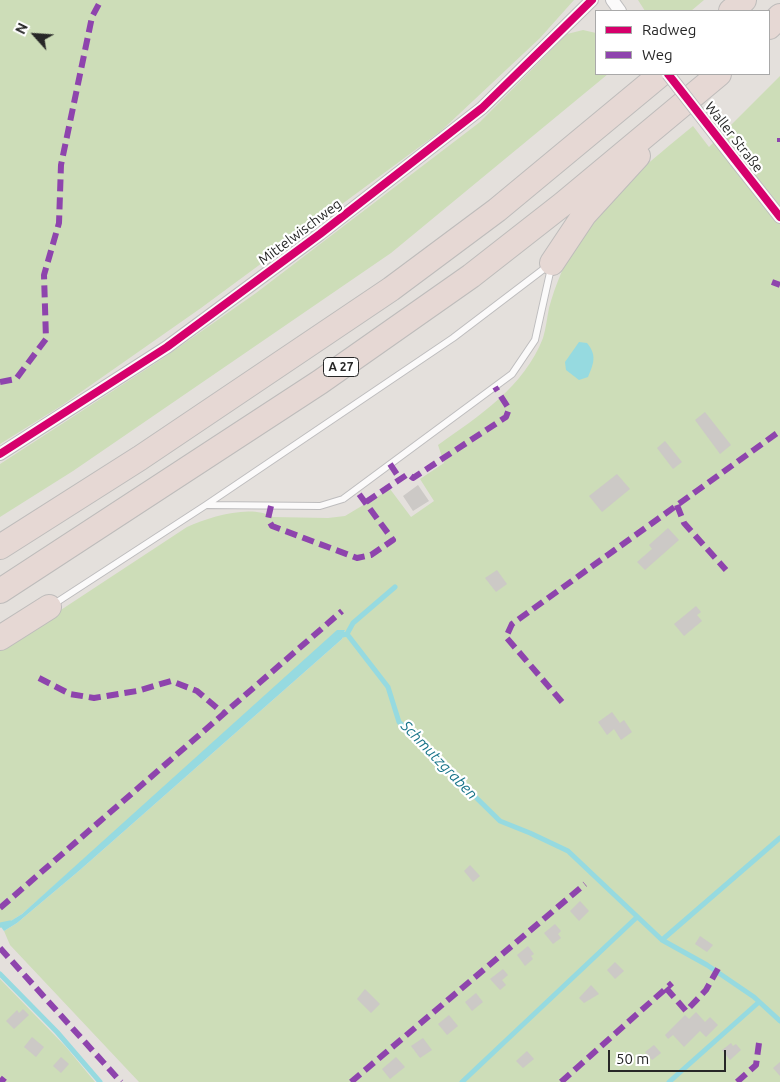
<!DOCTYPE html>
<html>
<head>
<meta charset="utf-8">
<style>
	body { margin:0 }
	#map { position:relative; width:780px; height:1082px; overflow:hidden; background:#e4e0dc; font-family:Ubuntu,sans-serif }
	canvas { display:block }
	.legend { position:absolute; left:595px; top:10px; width:175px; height:65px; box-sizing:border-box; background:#fff; border:1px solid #a9a9a9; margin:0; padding:6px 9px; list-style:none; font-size:15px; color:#272727 }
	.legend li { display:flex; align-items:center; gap:10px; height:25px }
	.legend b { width:25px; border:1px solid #a9a9a9 }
	.north { position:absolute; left:10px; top:10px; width:50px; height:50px; -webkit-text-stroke:4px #fff; paint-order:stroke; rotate:296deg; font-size:14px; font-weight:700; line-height:20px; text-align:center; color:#272727 }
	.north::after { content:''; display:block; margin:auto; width:18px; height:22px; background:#272727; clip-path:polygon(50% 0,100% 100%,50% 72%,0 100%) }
	.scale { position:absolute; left:608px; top:1050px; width:118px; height:22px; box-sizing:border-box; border:2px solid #272727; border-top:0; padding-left:6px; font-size:15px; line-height:18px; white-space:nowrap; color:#272727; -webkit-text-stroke:4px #fff; paint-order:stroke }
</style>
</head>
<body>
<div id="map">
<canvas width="780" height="1082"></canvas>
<ul class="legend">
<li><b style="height:6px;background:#d6006c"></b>Radweg</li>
<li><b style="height:6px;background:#8e44ad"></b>Weg</li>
</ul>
<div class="north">N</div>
<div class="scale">50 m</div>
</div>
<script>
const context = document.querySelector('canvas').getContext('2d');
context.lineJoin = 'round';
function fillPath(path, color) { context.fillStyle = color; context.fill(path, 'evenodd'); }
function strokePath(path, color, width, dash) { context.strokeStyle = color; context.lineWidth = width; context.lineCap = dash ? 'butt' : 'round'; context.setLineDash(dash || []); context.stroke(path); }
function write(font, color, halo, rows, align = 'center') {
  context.font = font + ' Ubuntu,sans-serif'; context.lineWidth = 4.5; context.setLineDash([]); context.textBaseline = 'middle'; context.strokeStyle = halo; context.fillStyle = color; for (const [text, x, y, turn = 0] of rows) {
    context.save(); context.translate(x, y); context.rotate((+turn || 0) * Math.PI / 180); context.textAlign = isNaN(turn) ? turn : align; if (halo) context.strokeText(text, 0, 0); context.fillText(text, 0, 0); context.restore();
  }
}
fillPath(new Path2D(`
	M0 0H574L540 38 441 131 201 308 61 406 0 444Z
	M638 0H704L691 11H645Z
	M583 30 596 33V74H608L391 253 73 471 0 517V464L162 359 256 293 480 122 567 34Z
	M780 76V1082H139L10 945 4 931 17 923 80 870 342 639 345 630 22 914 0 928V650L187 527C210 517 250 504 273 517L328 518 345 516 390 489 411 517 434 501 420 479 444 463 438 445C479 416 524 387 543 338 546 328 547 318 549 308 555 286 565 261 578 241 607 194 651 161 693 126L709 147Z
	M0 979 66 1047 95 1082H0Z`), '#cdddb8');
fillPath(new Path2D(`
	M579 342 587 343C597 355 594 363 588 377L579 380 566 370 565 362Z
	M337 630H345L342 639 80 870 17 923 4 931 1 927 22 914Z`), '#96dae0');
strokePath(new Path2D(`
	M347 634 353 623 395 587
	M338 636 347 634 388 687 399 722 500 821 530 833 568 851 662 940 707 965 754 997 780 1021
	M0 925 10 923
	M662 940 780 838
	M0 974 57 1032 100 1082
	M462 1082 636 918
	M669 1082 759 1002`), '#96dae0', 5);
fillPath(new Path2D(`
	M705 412 731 445 720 454 695 420Z
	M665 441 682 462 673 469 657 448Z
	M617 474 630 489 602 512 589 496Z
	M418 485 429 501 413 511 403 496Z
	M668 528 679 540 645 570 637 562 652 549 649 545Z
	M497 570 507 584 496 592 485 578Z
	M696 606 701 612 697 615 702 621 684 636 674 624Z
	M612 712 620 723 624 720 632 732 621 740 614 729 607 735 598 722Z
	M470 865 480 876 473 882 464 871Z
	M580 901 589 911 579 921 570 911Z
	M555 924 561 931 558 934 561 938 553 944 544 933Z
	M700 936 713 945 707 952 695 944Z
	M528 946 534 954 531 956 533 959 525 966 517 955Z
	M615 962 624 971 615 979 607 970Z
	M503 969 508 975 502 980 506 985 500 990 490 979Z
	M591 985 599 994 584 1003 579 998Z
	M365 989 380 1004 371 1013 357 999Z
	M476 993 483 1002 472 1011 465 1002Z
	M23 1009 29 1015 14 1029 6 1021 17 1010 19 1013Z
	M696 1012 705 1022 710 1017 718 1025 706 1037 700 1031 684 1047 673 1035 668 1039 665 1035 685 1015 689 1019Z
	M449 1015 458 1026 447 1035 438 1024Z
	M32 1037 44 1047 36 1057 24 1047Z
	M423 1038 432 1050 420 1058 411 1046Z
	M731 1043 733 1046 736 1044 741 1050 730 1060 722 1050Z
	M654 1045 661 1053 652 1060 645 1052Z
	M527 1051 534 1059 523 1068 516 1061Z
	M61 1057 69 1064 61 1073 53 1066Z
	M396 1057 405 1067 390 1079 382 1069Z
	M780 1062V1076L773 1068Z`), '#ccc9c6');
const lane = new Path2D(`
	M207 505 320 506 343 499 512 374 535 340 551 268
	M54 604 206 505 453 338 549 265`);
const street = new Path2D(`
	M612 0 620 11
	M735 160 780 217
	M0 454 167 347 320 234 482 108 592 0`);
const highway = new Path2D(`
	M731 11 744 0
	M769 27 780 16
	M552 263 584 215 638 156
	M0 547 140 458 391 289 497 210 661 74
	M0 591 320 382 471 276 563 204 719 74
	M0 638 49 607`);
strokePath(lane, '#bebdbe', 8);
strokePath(street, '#bebdbe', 14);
strokePath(highway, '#bebcbb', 26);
strokePath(lane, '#fbfafa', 6);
strokePath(street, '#fbfafa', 12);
strokePath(highway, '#e6d8d4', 24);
const streetBridge = new Path2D(`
	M668 74 735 160`);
strokePath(streetBridge, '#bebdbe', 14, []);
strokePath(streetBridge, '#fbfafa', 12);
strokePath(new Path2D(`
	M780 138V142
	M772 282 780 285
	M0 382 16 379 46 339 44 275 59 223 61 165 92 17 101 0
	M390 464 400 479
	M366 502 408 474 413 478 506 417 509 409 495 387
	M677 505 684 523 726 570
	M271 506 268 519 272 526 357 558 371 555 393 540 356 490
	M39 678 70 694 94 698 137 691 171 681 197 691 223 713
	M562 702 506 637 512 624 780 431
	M0 908 342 611
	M0 948 121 1082
	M666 988 686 1011 706 990 720 965
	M0 1078 5 1082
	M351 1082 585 884
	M561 1082 672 983
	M737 1082 756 1065 759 1043`), '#8e44ad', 6, [12, 6]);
strokePath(new Path2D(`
	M668 74 780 217
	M0 454 167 347 320 234 482 108 592 0`), '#d6006c', 8);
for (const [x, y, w] of [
	[341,367,35]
]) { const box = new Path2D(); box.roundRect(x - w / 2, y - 9.5, w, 19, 4); context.fillStyle = '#fff'; context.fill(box); strokePath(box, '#272727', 1); }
write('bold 12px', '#272727', null, [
	["A 27",341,367]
]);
write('14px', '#272727', '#fff', [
	["Waller Straße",734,137,52],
	["Mittelwischweg",300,232,-37]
]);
write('italic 15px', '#187489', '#fff', [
	["Schmutzgraben",439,760,46]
]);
</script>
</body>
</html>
